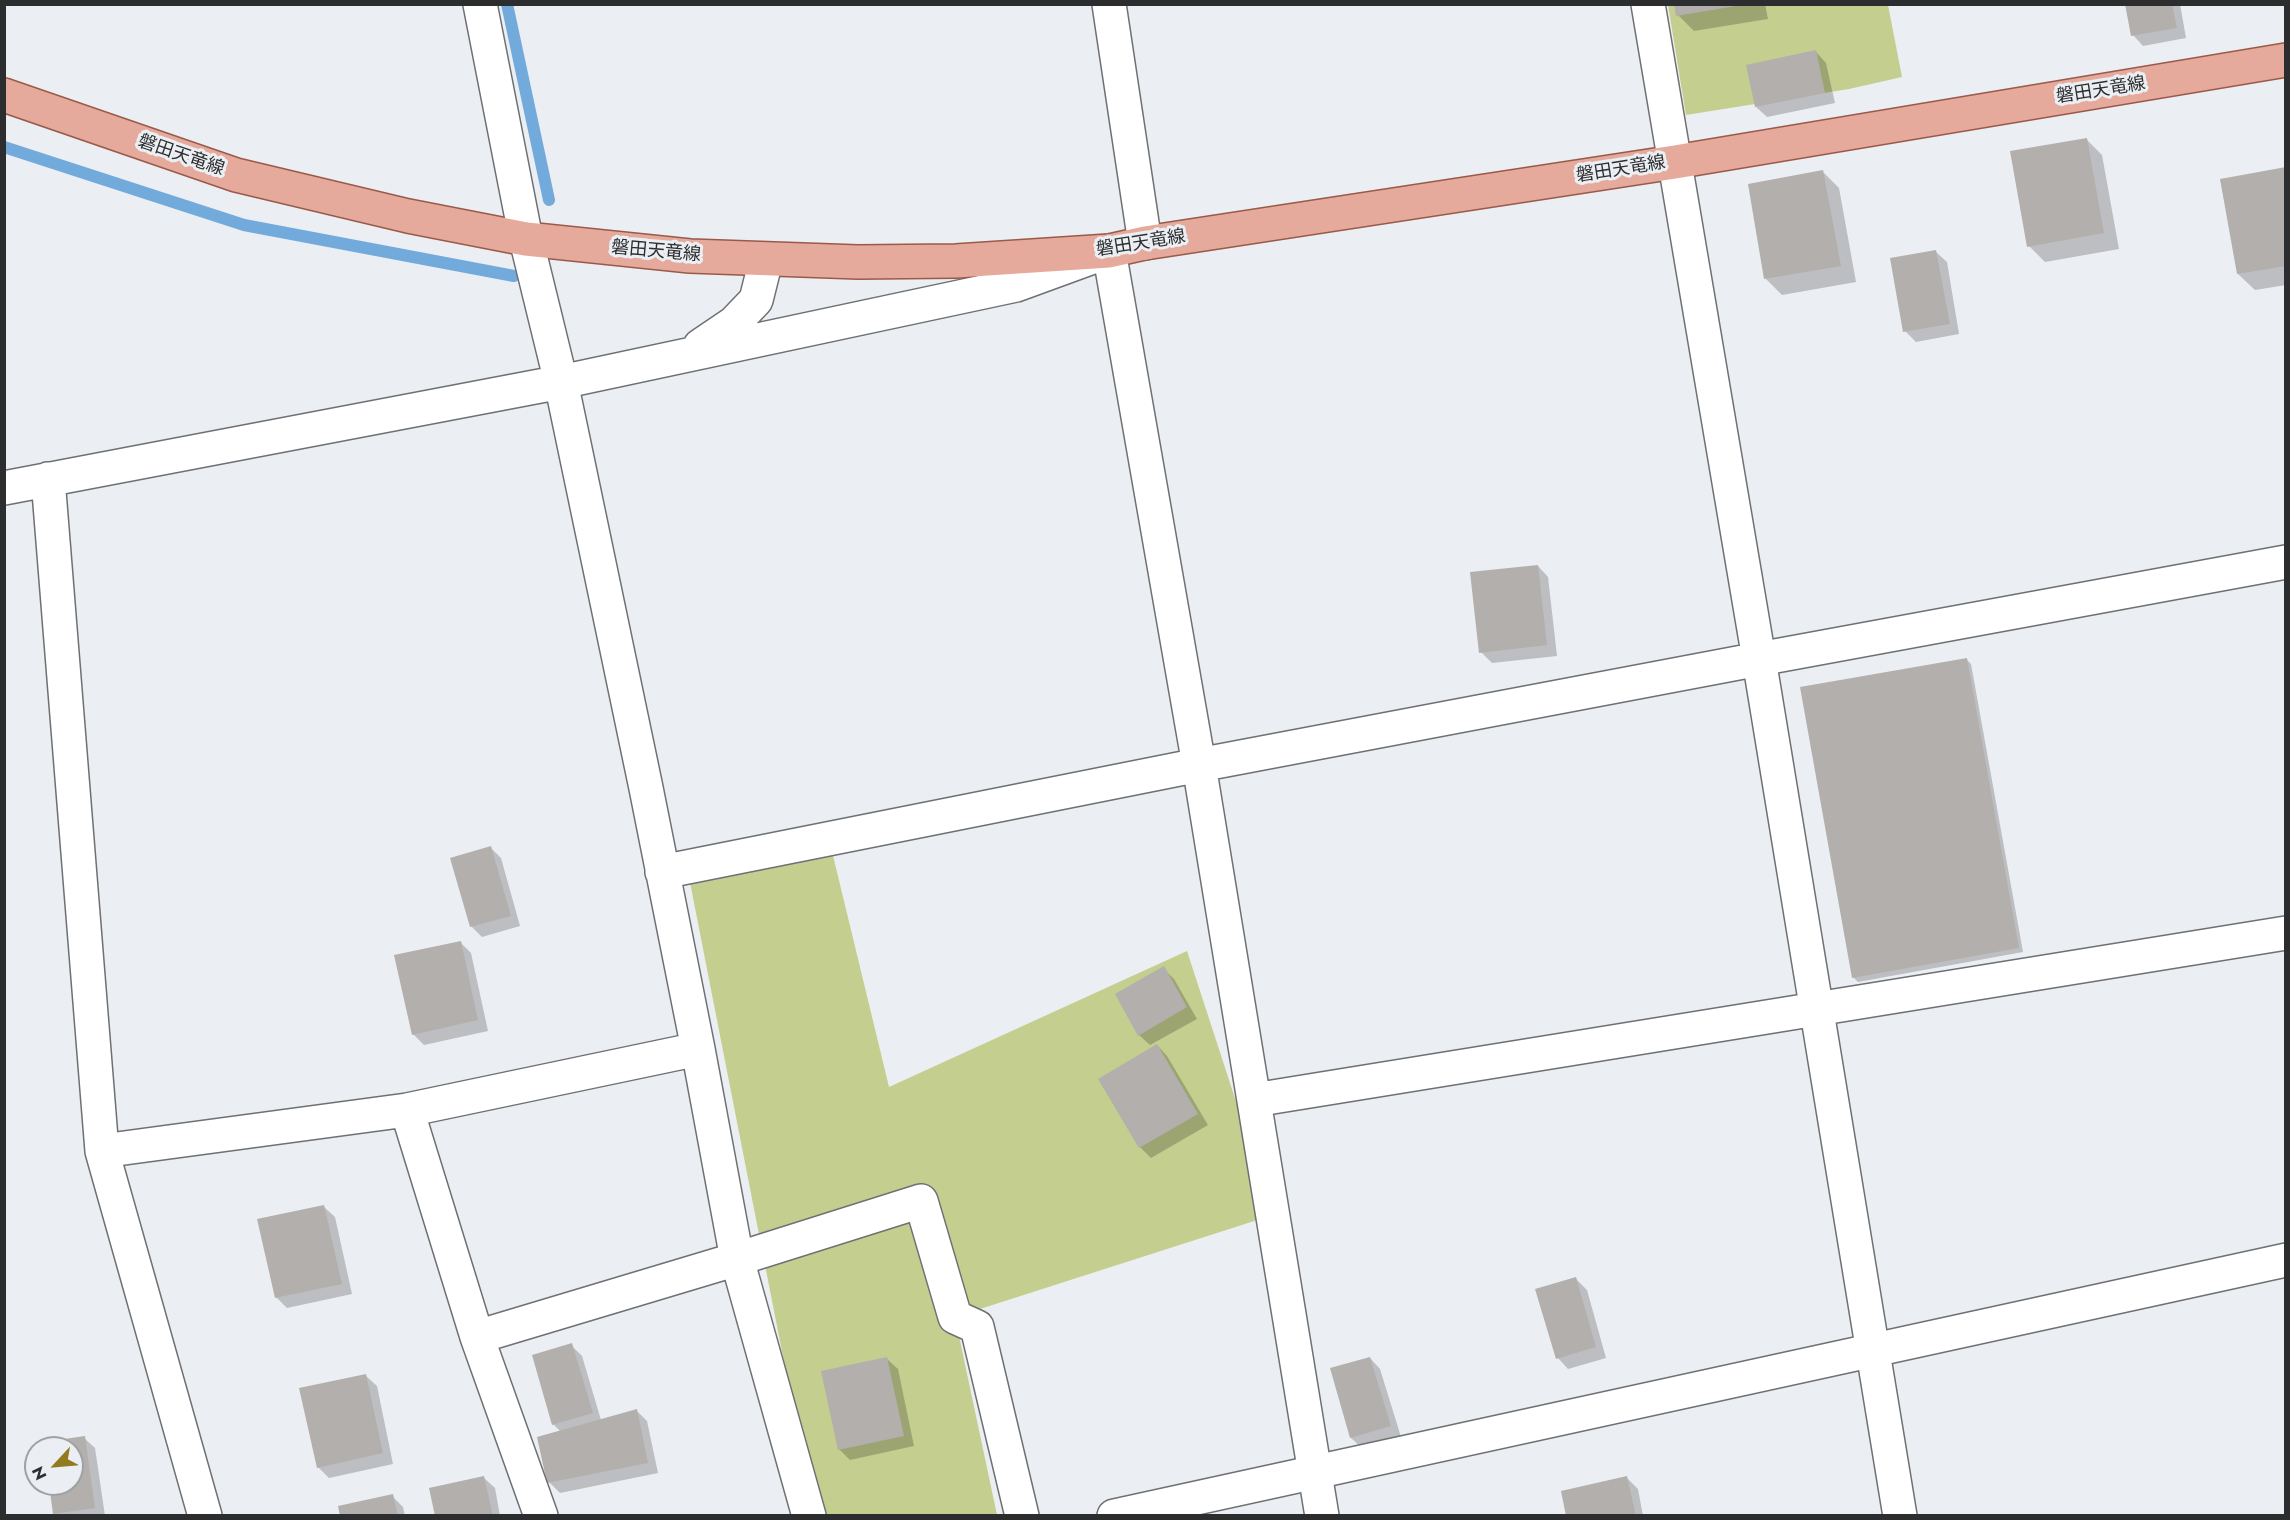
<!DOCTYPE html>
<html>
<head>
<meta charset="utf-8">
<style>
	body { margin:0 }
	#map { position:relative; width:2290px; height:1520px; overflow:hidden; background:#ebeef2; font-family:Jost,sans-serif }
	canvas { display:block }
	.frame { position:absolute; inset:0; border:6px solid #2c2d2e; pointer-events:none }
	.north { position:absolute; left:24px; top:1436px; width:60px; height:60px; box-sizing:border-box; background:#ebeef2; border:2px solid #9fa1a4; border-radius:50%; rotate:244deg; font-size:16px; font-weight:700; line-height:24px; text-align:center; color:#2c2d2e }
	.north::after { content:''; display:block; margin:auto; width:21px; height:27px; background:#927a20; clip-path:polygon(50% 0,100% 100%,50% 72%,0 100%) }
</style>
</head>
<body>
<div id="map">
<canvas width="2290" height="1520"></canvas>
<div class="frame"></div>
<div class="north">N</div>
</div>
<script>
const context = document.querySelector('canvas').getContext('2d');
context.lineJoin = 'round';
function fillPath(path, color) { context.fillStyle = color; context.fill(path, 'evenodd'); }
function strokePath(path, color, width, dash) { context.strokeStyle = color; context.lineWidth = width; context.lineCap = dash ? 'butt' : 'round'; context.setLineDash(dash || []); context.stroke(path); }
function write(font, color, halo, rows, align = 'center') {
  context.font = font + ' Jost,"Noto Sans JP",sans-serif'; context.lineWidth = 6; context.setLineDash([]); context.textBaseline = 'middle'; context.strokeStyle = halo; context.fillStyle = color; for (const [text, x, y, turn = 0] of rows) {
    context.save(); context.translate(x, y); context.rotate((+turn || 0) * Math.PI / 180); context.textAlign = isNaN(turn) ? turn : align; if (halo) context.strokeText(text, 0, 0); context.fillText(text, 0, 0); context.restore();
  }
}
fillPath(new Path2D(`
	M1668 5H1888L1902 77 1849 89 1686 115Z
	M829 839 889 1087 1187 951 1273 1215 955 1317 997 1515H814L687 867Z`), '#c4ce8f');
fillPath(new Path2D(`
	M1676 4H1765L1768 19 1694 31 1678 15Z
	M2127 4H2180L2186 38 2143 46 2133 35Z
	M1816 52 1826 63 1835 103 1767 117 1756 107Z
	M2086 139 2102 155 2119 249 2045 262 2029 246Z
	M2286 169V285L2255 290 2238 274Z
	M1823 172 1839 188 1856 282 1782 295 1766 279 1749 185Z
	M1936 252 1947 262 1959 334 1916 342 1905 331Z
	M1538 566 1548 577 1557 656 1492 663 1481 652Z
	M1966 659 1971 664 2023 952 1858 982 1853 977Z
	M490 847 501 858 520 926 482 937 471 926Z
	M461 943 471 953 488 1031 424 1045 413 1034Z
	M1163 968 1174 979 1197 1019 1150 1045 1139 1035Z
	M1157 1045 1167 1056 1208 1125 1151 1158 1140 1147Z
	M324 1207 335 1217 352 1294 287 1308 276 1297Z
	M1576 1279 1587 1290 1606 1358 1568 1369 1558 1358Z
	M571 1345 582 1356 601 1420 637 1411 647 1421 658 1473 560 1493 549 1482 561 1432 553 1424Z
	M1370 1358 1380 1369 1401 1437 1362 1448 1351 1438Z
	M887 1359 898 1369 914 1446 850 1460 839 1449Z
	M366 1376 377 1386 393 1464 329 1478 318 1467Z
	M84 1438 95 1448 105 1516H57L55 1513 50 1484H72V1448H45Z
	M484 1478 495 1488 500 1516H436Z
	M1627 1478 1638 1489 1643 1516H1567Z
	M392 1496 403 1507 405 1516H341Z`), '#0003');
strokePath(new Path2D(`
	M507 4 549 200
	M4 147 244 225 514 276`), '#72aadb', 12);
fillPath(new Path2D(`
	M1674 4H1736V6L1676 16Z
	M2125 4H2172L2177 28 2131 36Z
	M1816 50 1825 93 1755 107 1746 65Z
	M2087 138 2104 233 2027 247 2010 151Z
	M2286 167V266L2237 274 2220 179Z
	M1823 170 1841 266 1764 279 1748 184Z
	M1936 250 1950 324 1903 332 1890 258Z
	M1538 565 1547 645 1479 653 1470 572Z
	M1967 658 2019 948 1852 978 1800 687Z
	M491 846 511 916 470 927 450 858Z
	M461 941 478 1020 412 1035 394 955Z
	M1164 966 1187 1007 1138 1036 1115 994Z
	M1157 1044 1198 1114 1139 1148 1098 1079Z
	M324 1205 342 1284 275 1298 257 1219Z
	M1576 1277 1596 1347 1556 1359 1535 1289Z
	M572 1343 593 1413 552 1425 532 1355Z
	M887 1357 904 1436 838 1450 821 1371Z
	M1370 1357 1391 1426 1350 1438 1330 1368Z
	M366 1374 383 1453 317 1468 299 1388Z
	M637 1409 648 1463 547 1483 537 1437Z
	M85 1436 95 1508 53 1514 49 1484H72V1448H43V1442Z
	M484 1476 493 1516H435L429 1488Z
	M1627 1476 1636 1516H1566L1561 1491Z
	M393 1494 398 1516H340L338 1506Z`), '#b2afac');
const street = new Path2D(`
	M480 4 526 239 561 382 646 788 698 1049 737 1259 809 1516
	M1109 4 1145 243
	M1648 4 1759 659 1900 1516
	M700 346 734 323 756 300 766 260
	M48 479 102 1151 205 1516
	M4 488 561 382 1016 285 1109 251 1199 765 1322 1516
	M662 872 1199 765 1759 659 2286 562
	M1254 1100 2286 933
	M407 1110 477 1337 541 1516
	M102 1151 407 1110 698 1049
	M477 1337 737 1259 921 1201 955 1317 977 1327 1022 1516`);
const secondary = new Path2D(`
	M1114 1516 2286 1260`);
const primary = new Path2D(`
	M4 95 236 175 408 216 526 239 690 256 858 262 956 261 1109 251 1145 243 1675 162 2286 60`);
strokePath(street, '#6e7174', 36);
strokePath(secondary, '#6e7174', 36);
strokePath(primary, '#995a4a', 36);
strokePath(street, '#fff', 33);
strokePath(secondary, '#fff', 33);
strokePath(primary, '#e5aa9b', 33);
write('18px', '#2c2d2e', '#ebeef2', [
	["磐田天竜線",2101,91,-9],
	["磐田天竜線",181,156,19],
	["磐田天竜線",1621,170,-9],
	["磐田天竜線",1141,244,-9],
	["磐田天竜線",656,252,5]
]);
</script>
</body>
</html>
